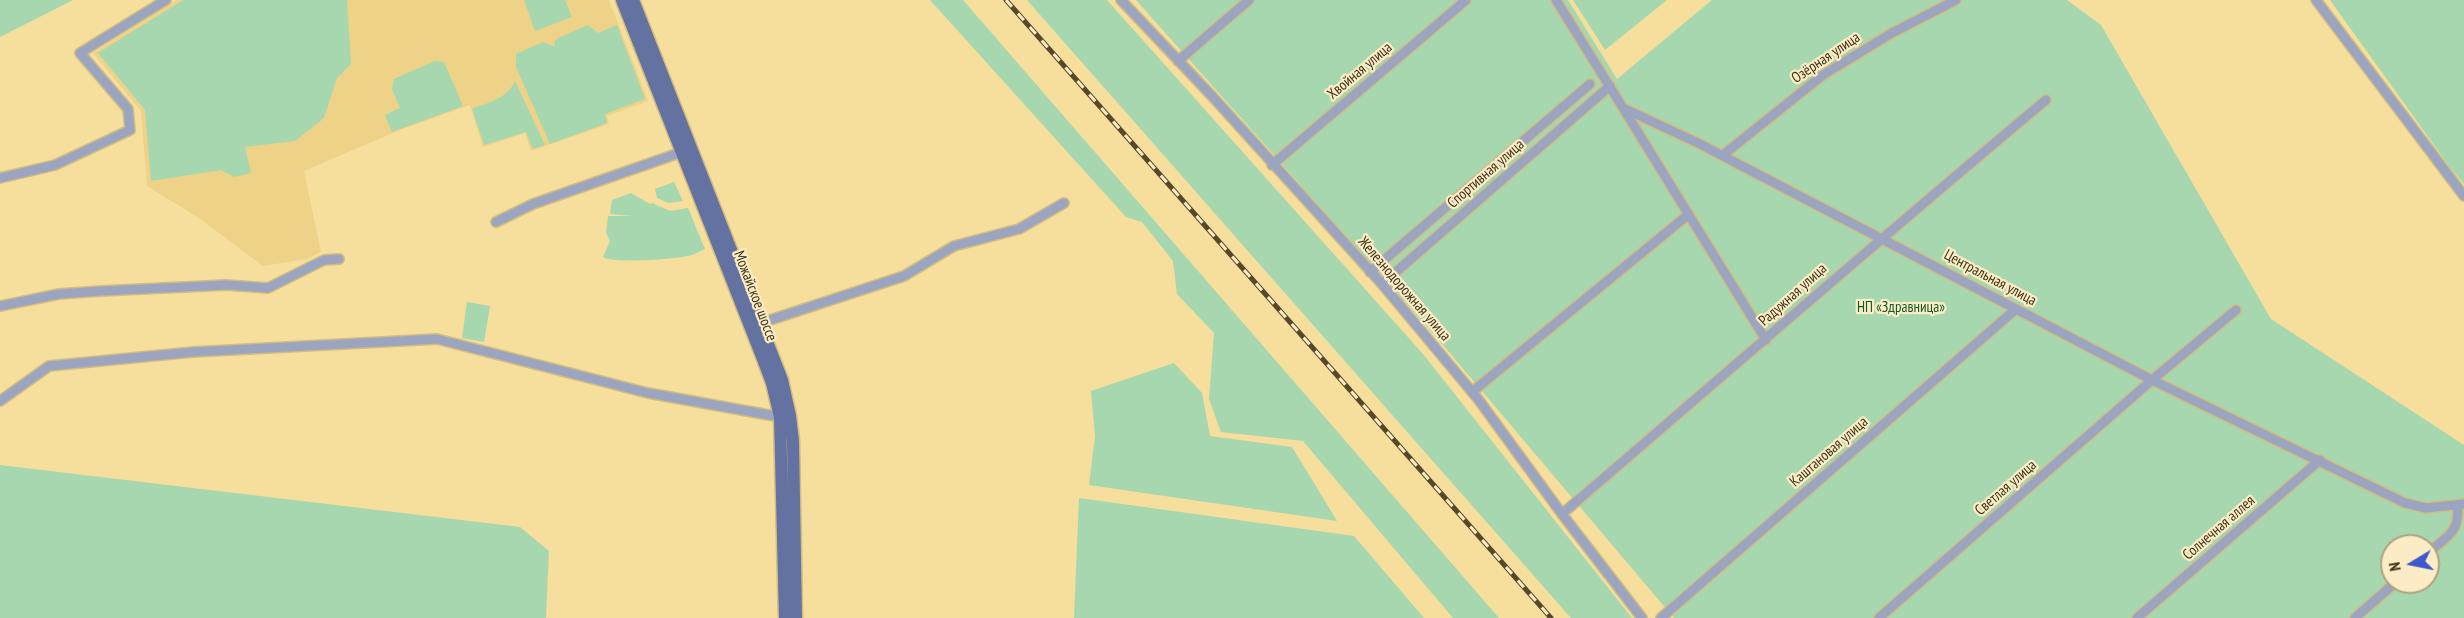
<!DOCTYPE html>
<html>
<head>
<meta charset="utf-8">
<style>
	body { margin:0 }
	#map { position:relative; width:2464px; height:618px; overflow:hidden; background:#f6de9c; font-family:"PT Sans Narrow",sans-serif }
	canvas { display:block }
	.north { position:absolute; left:2380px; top:534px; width:60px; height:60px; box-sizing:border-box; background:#fbecc5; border:2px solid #afa280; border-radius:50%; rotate:260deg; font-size:16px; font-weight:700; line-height:24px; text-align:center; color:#3d3318 }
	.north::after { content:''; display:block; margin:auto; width:21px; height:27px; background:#3f57ca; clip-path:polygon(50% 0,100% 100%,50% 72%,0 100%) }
</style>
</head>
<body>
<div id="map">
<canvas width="2464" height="618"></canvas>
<div class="north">N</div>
</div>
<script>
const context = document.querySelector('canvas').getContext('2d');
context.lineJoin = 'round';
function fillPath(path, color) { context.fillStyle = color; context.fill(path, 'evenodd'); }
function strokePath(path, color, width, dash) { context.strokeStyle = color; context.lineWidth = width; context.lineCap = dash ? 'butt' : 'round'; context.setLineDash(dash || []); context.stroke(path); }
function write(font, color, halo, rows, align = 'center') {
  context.font = font + ' "PT Sans Narrow",sans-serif'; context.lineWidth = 4.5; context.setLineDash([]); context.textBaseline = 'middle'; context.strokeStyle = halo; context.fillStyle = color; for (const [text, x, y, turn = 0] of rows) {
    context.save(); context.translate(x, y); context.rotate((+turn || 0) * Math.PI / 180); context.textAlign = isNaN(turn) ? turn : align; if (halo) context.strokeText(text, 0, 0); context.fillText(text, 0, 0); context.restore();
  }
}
fillPath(new Path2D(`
	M177 0H609L648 101 607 116 609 124 531 151 525 133 483 147 470 105 400 130 304 171 321 252 307 259 263 266 199 218 147 186 141 111 93 53Z`), '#eed288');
fillPath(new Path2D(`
	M0 0H73L0 37Z
	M183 0H347L351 64 337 78 324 118 295 141 245 147 251 173 234 177 221 170 151 181 145 110 98 53Z
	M524 0H565L572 17 535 31Z
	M930 0H963L1499 618H1453L1303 441 1221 432 1209 399 1214 333 1177 294 1173 261 1142 222 1126 217Z
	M1027 0H1107L1423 354 1632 618H1571Z
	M1136 0H1568L1617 79 1712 0H2067L2101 25 2271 319 2464 445V618H1674L1437 338ZM2392 546H2428V582H2392Z
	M1573 0H1667L1605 50Z
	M2330 0H2464V184L2449 166Z
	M588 25 598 33 617 25 645 99 605 114 607 123 550 144 516 67V54L543 42 555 47 554 42 558 38Z
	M435 61 444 62 463 106 392 132 385 115 400 108 392 89 394 79Z
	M515 81 545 145 533 149 526 132 484 145 472 109C489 102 507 99 515 81Z
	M674 182 683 201 668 203 657 198 655 189Z
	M631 193 650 204 652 203 670 211 688 208 705 249C701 251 697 253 692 255 680 259 612 264 603 257L610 241 606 233 608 216H632L610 214 612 200Z
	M467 302 490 306 484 342 462 338Z
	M1174 363 1202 393 1210 436 1292 447 1337 521 1089 485 1095 436 1091 391Z
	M0 465 520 527 549 551 546 618H0Z
	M1079 498 1354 536 1424 618H1074Z`), '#a6d7af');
const minor = new Path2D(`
	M1121 0 1211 95 1382 284 1478 399 1562 514 1642 618
	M1556 0 1623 108 1698 143 2152 380 2405 503 2426 508 2464 504
	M2316 0 2464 196
	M1178 61 1249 0
	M1623 108 1766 340
	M1723 155 1823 75 1892 33 1956 0
	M1272 165 1466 0
	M0 178 55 165 130 130 128 109 80 53 166 0
	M496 222 533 204 682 152
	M1370 272 1590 84
	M1382 284 1610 86
	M0 306 59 294 101 291 226 285 268 288 324 260 339 259
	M761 323 904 276 954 246 1019 229 1064 203
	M1472 392 1689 214
	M0 401 49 366 193 352 437 339 648 393 780 417
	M1562 514C1723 376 1883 236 2046 100
	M2428 553C2446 537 2461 532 2457 505
	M1661 618 2016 309
	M1879 618 2152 380 2236 310
	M2137 618 2320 460
	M2355 618 2396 582`);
const major = new Path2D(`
	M622 0 763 359 772 383 780 417 785 618
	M633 0 782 380 790 416 793 441 796 618`);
strokePath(minor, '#d1bc82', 12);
strokePath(major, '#d1bc82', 15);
strokePath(minor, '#9ba5bf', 9);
strokePath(major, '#6372a1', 12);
const rail = new Path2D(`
	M1006 0 1551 618`);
strokePath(rail, '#554929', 5);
strokePath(rail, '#fbecc5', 3, [9]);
write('15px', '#3d3318', '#fbecc5', [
	["Озёрная улица",1826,58,-34],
	["Хвойная улица",1360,71,-40],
	["Спортивная улица",1486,174,-41],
	["Центральная улица",1990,278,28],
	["Железнодорожная улица",1404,289,49],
	["Радужная улица",1793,295,-42],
	["Можайское шоссе",755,296,69],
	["Каштановая улица",1829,452,-41],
	["Светлая улица",2006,488,-41],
	["Солнечная аллея",2219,528,-41]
]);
write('15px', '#135829', '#fbecc5', [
	["НП «Здравница»",1901,308]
]);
</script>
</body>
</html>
